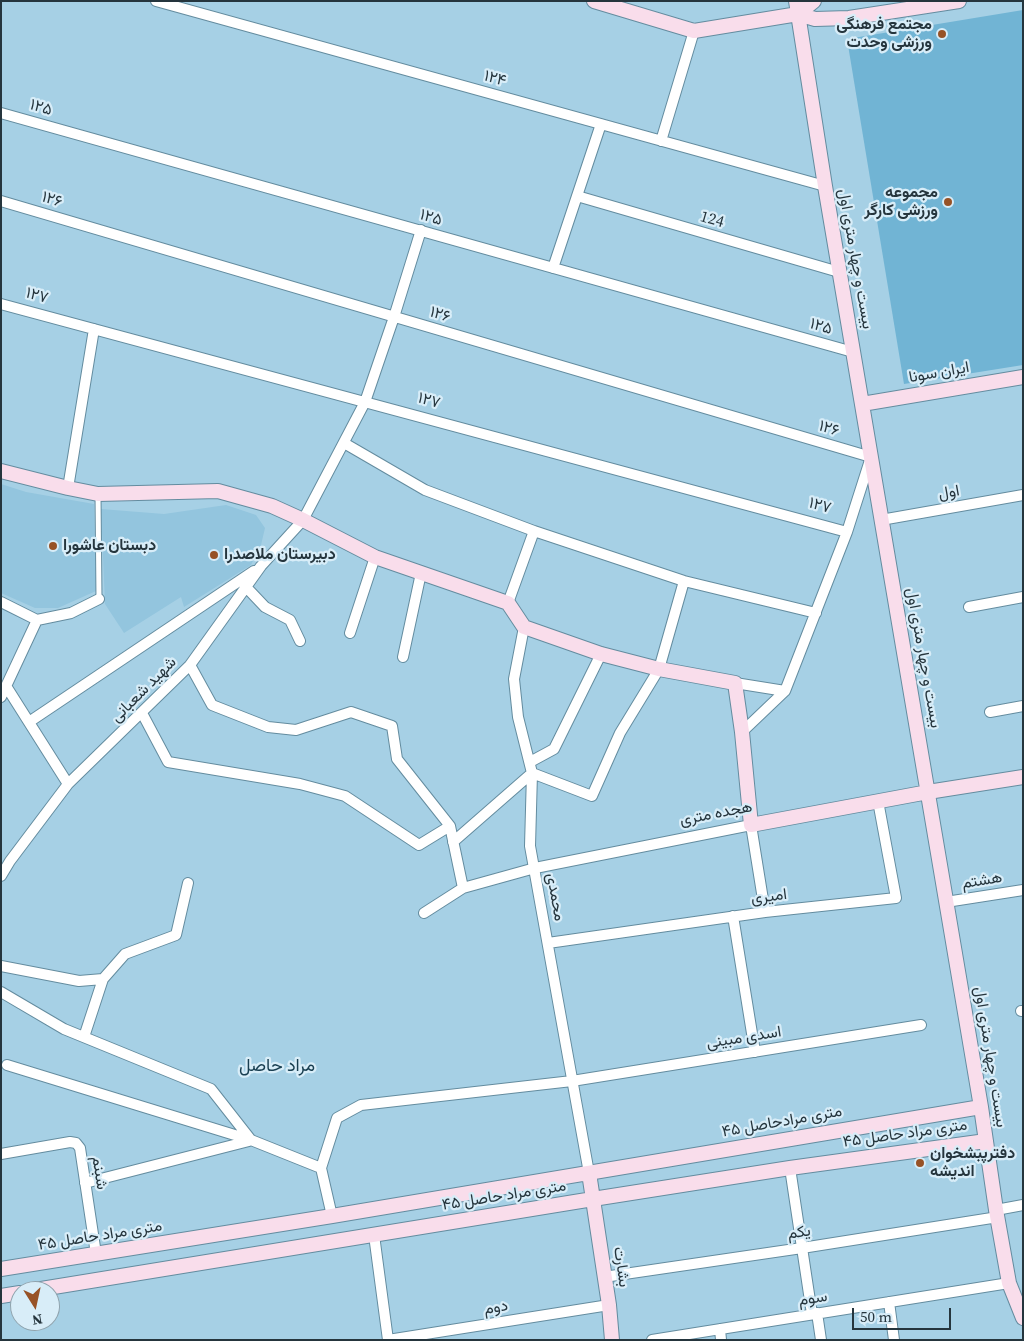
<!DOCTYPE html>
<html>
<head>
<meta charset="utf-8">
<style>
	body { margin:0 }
	#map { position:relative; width:1024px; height:1341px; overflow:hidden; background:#a6d0e5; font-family:"Source Serif 4",serif }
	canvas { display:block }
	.frame { position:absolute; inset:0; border:2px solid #25353d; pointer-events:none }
	.north { position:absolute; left:10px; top:1281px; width:50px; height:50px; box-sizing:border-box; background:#d8edf8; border:1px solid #90a3ad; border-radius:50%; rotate:170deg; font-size:14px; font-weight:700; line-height:20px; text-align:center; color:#25353d }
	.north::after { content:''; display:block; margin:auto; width:18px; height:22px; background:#975226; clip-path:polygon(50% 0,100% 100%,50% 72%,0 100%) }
	.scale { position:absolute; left:852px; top:1308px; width:99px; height:22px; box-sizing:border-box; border:2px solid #25353d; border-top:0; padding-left:6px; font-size:15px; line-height:18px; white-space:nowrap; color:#25353d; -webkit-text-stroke:4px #d8edf8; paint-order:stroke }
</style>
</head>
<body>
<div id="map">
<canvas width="1024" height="1341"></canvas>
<div class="frame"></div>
<div class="north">N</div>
<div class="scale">50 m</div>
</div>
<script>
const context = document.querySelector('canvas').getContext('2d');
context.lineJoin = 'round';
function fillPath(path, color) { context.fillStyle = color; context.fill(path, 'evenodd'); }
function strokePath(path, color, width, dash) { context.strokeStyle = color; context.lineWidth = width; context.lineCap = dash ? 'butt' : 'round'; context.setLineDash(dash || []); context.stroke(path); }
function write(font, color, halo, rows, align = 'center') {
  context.font = font + ' "Source Serif 4",Vazirmatn,serif'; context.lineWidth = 4.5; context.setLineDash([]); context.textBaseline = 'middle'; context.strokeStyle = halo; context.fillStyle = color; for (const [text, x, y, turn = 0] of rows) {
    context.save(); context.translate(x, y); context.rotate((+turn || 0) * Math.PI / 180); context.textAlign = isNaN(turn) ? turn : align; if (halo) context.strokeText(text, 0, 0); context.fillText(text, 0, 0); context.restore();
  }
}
fillPath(new Path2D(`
	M1 484 26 492 94 504 96 591 58 608H35L1 593Z
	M226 505 256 515 265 528 261 545 251 565 184 607 181 597 124 633 105 604 101 509 164 514Z`), '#93c5de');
fillPath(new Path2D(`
	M1023 10V365L904 384 847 39Z`), '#71b4d4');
const lane = new Path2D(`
	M98 495 99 599`);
const street = new Path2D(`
	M156 1 825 186
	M1 113 853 352
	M661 141 694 31
	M577 196 839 272
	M1 201 871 457 847 532 785 691
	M553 268 601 124
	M1 304 847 532
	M344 443 425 490 534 531
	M68 488 94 329
	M881 520 1023 495
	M246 587 265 607 290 620 300 641
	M1 602 37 620 71 613 99 599
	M508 603 534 531 684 581 816 613
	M969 607 1023 597
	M524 627 514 679 518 717 532 773 530 846 589 1173
	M350 633 375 557
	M403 657 421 573
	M190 665 212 705 268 727 296 730 351 712 392 726 397 759 450 826 463 888
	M735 683 785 691 742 732
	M6 686 68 784
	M1 697 37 620
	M990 712 1023 706
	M142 713 168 762 300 784 345 796 419 845 450 826
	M29 722 254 571
	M530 762 554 749 601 654
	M453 842 532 773 592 796 620 733 659 669 684 581
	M1 876 10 861 68 784 190 665 261 566 303 520 365 402 394 317 421 230
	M946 902 1023 890
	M424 913 463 888 535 868 751 825 765 912
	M733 916 755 1052
	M548 943 765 912 896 898 878 801
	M1 966 79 981 103 979 125 954 176 935 188 883
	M1 992 64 1029 211 1089 251 1140
	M1021 1011H1023
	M84 1037 103 979
	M7 1065 251 1140 321 1168 332 1216
	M1 1154 70 1142 76 1143 80 1148 96 1254
	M321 1168 337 1118 361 1105 572 1081 921 1025
	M790 1168 812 1314
	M85 1183 249 1141
	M996 1210 1023 1205
	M374 1235 388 1340
	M604 1277 802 1248 998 1217
	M889 1302 894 1340
	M817 1313 821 1340
	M720 1329 721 1340
	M388 1340 609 1305
	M652 1340 1009 1283`);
const secondary = new Path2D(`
	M594 1 694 31 798 14 815 19 849 18 959 1
	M796 1 825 186 981 1107 996 1210 1009 1283 1023 1318
	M798 14 814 1
	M862 404 1023 377
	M1 471 68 488 98 494 218 491 272 506 303 520 375 557 508 603 524 627 601 654 659 669 735 683 742 732 751 825 928 792 1023 777
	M589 1173 609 1305 612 1340
	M1 1269 332 1216 981 1107
	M29 1291 593 1199 790 1168 986 1141
	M1 1296 20 1293`);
strokePath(lane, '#648c9f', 7);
strokePath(street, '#648c9f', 12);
strokePath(secondary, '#648c9f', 16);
strokePath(lane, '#fff', 5);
strokePath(street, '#fff', 10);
strokePath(secondary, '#f9ddeb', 14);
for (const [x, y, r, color] of [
	[942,34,5,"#975226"],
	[948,202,5,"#975226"],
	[53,546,5,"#975226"],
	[214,555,5,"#975226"],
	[920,1163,5,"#975226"]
]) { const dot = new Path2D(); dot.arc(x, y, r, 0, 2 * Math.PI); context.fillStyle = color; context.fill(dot); strokePath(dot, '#d8edf8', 2); }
write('bold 16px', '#25353d', '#d8edf8', [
	["مجتمع فرهنگی",932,25,"right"],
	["ورزشی وحدت",932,43,"right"],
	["مجموعه",938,193,"right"],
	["ورزشی کارگر",938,211,"right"],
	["دبستان عاشورا",63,546],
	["دبیرستان ملاصدرا",224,555],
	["دفترپبشخوان",930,1154],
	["اندیشه",930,1172]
], 'left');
write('16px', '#25353d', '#d8edf8', [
	["۱۲۴",495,79,15],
	["۱۲۵",41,108,16],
	["۱۲۶",52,200,16],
	["۱۲۵",431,218,16],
	["124",712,220,16],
	["بیست و چهار متری اول",855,259,80],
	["۱۲۷",37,296,15],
	["۱۲۶",440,315,16],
	["۱۲۵",821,327,16],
	["ایران سونا",939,373,-10],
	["۱۲۷",429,401,15],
	["۱۲۶",829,429,16],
	["اول",949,493,-10],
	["۱۲۷",820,506,15],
	["بیست و چهار متری اول",923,658,80],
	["شهید شعبانی",144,690,-45],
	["هجده متری",716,814,-11],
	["هشتم",982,881,-9],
	["محمدی",555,897,80],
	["امیری",769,897,-7],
	["اسدی مبینی",744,1038,-9],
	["بیست و چهار متری اول",990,1057,81],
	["۴۵ متری مرادحاصل",782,1122,-10],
	["۴۵ متری مراد حاصل",905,1134,-8],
	["شبنم",99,1173,81],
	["۴۵ متری مراد حاصل",504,1196,-9],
	["یکم",799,1233,-9],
	["۴۵ متری مراد حاصل",100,1236,-9],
	["بشارت",621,1267,82],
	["سوم",813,1299,-9],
	["دوم",496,1308,-9]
]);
write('18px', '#193f51', '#d8edf8', [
	["مراد حاصل",277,1066]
]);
</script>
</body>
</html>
